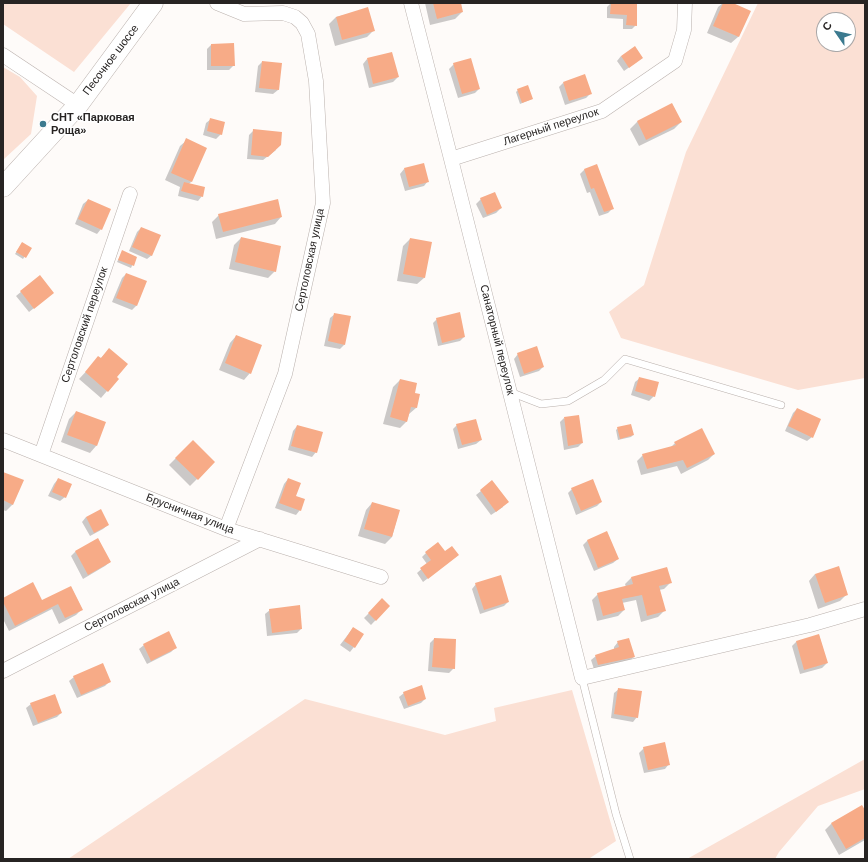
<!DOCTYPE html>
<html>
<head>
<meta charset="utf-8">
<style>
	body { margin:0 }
	#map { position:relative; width:868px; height:862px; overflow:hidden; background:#fefbf9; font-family:Arial,sans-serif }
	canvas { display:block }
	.frame { position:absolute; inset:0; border:4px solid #272423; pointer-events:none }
	.north { position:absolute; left:816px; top:12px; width:40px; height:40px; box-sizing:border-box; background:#fff; border:1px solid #a9a7a7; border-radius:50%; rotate:304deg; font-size:11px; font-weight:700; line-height:16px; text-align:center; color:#272423 }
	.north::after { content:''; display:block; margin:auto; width:14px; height:18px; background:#3b7a8f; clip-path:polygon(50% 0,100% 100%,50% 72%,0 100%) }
</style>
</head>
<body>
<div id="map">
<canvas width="868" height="862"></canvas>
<div class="frame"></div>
<div class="north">С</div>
</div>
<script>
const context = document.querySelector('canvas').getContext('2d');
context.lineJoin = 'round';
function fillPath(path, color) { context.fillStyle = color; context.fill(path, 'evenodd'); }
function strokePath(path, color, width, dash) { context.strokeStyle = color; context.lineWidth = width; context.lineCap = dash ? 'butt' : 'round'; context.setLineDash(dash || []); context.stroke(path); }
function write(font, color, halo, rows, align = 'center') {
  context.font = font + ' Arial,sans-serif'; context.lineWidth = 3; context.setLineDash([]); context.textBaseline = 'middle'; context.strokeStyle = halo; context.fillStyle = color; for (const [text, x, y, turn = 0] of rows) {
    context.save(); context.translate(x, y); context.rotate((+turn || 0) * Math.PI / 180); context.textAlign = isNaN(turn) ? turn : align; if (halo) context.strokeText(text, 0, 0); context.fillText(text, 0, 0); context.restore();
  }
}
fillPath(new Path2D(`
	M3 3H131L74 72 3 24Z
	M758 3H865V378L798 390 621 338 609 312 644 285 686 152ZM824 20H848V44H824Z
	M3 67 20 77 37 96 31 134 3 160Z
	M572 690 616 841 590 858 68 859 305 699 445 735 496 721 494 708Z
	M865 759V789L818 806 779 852 775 859H687Z`), '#fbe0d4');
fillPath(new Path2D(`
	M425 3H460L462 12 455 19 430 25Z
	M611 3H636V25L632 29H623V19L607 18V7Z
	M723 3H731L749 11 738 37 731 43 707 33 718 7Z
	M368 9 374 30 367 37 335 46 329 24 336 17Z
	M211 45 234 65 229 70H207V49Z
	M621 56 642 58 624 71 617 61Z
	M367 59 398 77 393 82 369 88 363 64Z
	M262 62 278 90 273 94 255 92 258 66Z
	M454 64 479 89 475 93 458 98 449 69Z
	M563 83 591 93 586 98 565 105 559 87Z
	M518 90 532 99 520 104 516 92Z
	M672 104 681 122 674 129 639 146 630 129 637 122Z
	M211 119 221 134 216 139 203 135 206 123Z
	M254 130 276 150 263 160 247 159 249 135Z
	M187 140 206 148 191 182 189 184 202 196 198 201 178 196 180 187 165 180 180 146Z
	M596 165 613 208 608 213 599 216 590 192 587 193 580 174 584 170Z
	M404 169 428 181 424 186 405 191 400 174Z
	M481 199 501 208 496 213 483 218 476 204Z
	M88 200 101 229 97 234 75 224 83 204Z
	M219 215 281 217 275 224 216 239 212 222Z
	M141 228 152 255 147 259 129 251 137 232Z
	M241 238 275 271 268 278 229 269 234 245Z
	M410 239 424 278 417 284 397 281 403 246Z
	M22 243 30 248 23 259 15 254Z
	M122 252 136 257 131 268 117 262Z
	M126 274 146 282 136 306 132 310 112 302 122 278Z
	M40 276 48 297 29 312 16 296Z
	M335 314 344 345 340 349 324 346 330 318Z
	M437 319 464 337 460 341 438 346 433 323Z
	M236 336 250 373 244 380 219 370 230 343Z
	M109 350 116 378 107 391 101 398 79 379 92 365 100 359Z
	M518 354 543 367 539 371 520 377 514 359Z
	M640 378 654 396 649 401 631 395 635 382Z
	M400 380 414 394 416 408 409 414 407 421 400 428 383 424 393 387Z
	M797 409 812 437 807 441 785 431 793 413Z
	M76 412 105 423 96 446 90 453 61 442 69 419Z
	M564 418 582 443 578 447 564 450 560 422Z
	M457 425 481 440 476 444 458 449 453 429Z
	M297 426 316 452 312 457 288 450 293 431Z
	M618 428 633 435 631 437 618 440 616 430Z
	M193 441 214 462 190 486 169 465Z
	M675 443 714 454 708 460 681 474 677 466 641 475 637 461 643 455 670 448Z
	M3 473 13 504 6 511 3 510Z
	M58 479 65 497 60 501 48 496 54 484Z
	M288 479 300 510 296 515 275 508 284 484Z
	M492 482 503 507 491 515 476 495Z
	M572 489 601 502 597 506 576 515 568 493Z
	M372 503 399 511 392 537 385 544 358 536 366 510Z
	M86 517 108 525 103 529 90 536 82 522Z
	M607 532 618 559 613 563 594 571 583 545 587 541Z
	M98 539 110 562 105 566 83 579 71 556 75 552Z
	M426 553H445L458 555 423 582 417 573 427 564 422 557Z
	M667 568 670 583 664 589 659 590 664 611 658 617 641 622 636 600 622 603 624 610 618 616 597 621 592 600 598 594 626 587 625 584 631 578Z
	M815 574 847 594 840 601 818 609 809 581Z
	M476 584 508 602 504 606 480 614 472 589Z
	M71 587 82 609 76 615 59 624 52 609 9 631 3 619V599L42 601Z
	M382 600 389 606 371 625 364 618Z
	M270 610 301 629 297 633 267 636 265 614Z
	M353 628 354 647 350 652 340 645Z
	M819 635 827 663 822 668 800 674 792 646 796 642Z
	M434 639 454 668 449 673 428 671 430 643Z
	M618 642 634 657 629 661 594 669 591 660 596 656 614 650V647Z
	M144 645 176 647 171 652 147 664 139 649Z
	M74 677 109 682 105 686 77 698 69 681Z
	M619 689 637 717 633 722 611 718 614 693Z
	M404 693 425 699 421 703 404 709 399 697Z
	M31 704 61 713 57 717 33 726 26 708Z
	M644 748 669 764 665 769 644 773 639 753Z
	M862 806 865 812V840L839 855 825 830 831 824Z`), '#0003');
fillPath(new Path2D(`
	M433 3H461L463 12 437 19Z
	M611 3H637V26L626 25 627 15 610 14Z
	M723 3H733L751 11 739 37 713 26Z
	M368 7 375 31 342 40 336 17Z
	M234 43 235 66H211V44Z
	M635 46 643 58 629 68 621 56Z
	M392 52 399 77 373 84 367 58Z
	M471 58 480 89 462 94 453 63Z
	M262 61 282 63 279 90 259 88Z
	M585 74 592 94 569 101 563 82Z
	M528 85 533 99 522 103 517 89Z
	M672 103 682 122 646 140 637 121Z
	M210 118 225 122 222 135 207 131Z
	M253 129 282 132 281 145 268 157 251 155Z
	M186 138 207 148 192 182 171 173Z
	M424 163 429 182 409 187 404 168Z
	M597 164 614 209 604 212 594 188 591 189 584 169Z
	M184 182 205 187 203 197 181 191Z
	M495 192 502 208 487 215 480 198Z
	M88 199 111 209 102 230 78 219Z
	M278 199 282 217 223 232 218 214Z
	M141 227 161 235 152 256 132 247Z
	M241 237 281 246 276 272 235 262Z
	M410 238 432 242 425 278 403 274Z
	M22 242 32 248 26 258 16 252Z
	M122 250 137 257 134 266 118 260Z
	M126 273 147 281 137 306 116 298Z
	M40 275 54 293 34 309 20 291Z
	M460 312 465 337 442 343 436 318Z
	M334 313 351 316 345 345 328 341Z
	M236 335 262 345 251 374 225 363Z
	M537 346 544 367 524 374 517 353Z
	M109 348 128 364 117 377 119 379 108 392 85 372 98 356 101 358Z
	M639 377 659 382 655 397 635 391Z
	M400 379 417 383 415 393 420 394 417 408 411 407 407 422 390 417Z
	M797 408 821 419 813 438 788 426Z
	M76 411 106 422 97 446 67 435Z
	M579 415 583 443 568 446 564 417Z
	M476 419 482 440 462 445 456 424Z
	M631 424 634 435 620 439 617 427Z
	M297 425 323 432 317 453 291 446Z
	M702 428 715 454 687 468 683 460 647 469 642 454 676 445 674 442Z
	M193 440 215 462 198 480 175 458Z
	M3 472 24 480 13 505 3 500Z
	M58 478 72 484 66 498 52 492Z
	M288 478 301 483 296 496 305 499 301 511 279 503Z
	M593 479 602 502 581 511 571 488Z
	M492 480 509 502 496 512 480 490Z
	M372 502 400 510 392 537 364 529Z
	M101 509 109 525 94 533 86 517Z
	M607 531 619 559 598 568 587 540Z
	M98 538 111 562 88 575 75 551Z
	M438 542 445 551 452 546 459 555 428 579 420 568 431 560 425 552Z
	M839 566 848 595 825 603 815 574Z
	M667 567 672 583 659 586 666 611 647 616 642 595 622 599 625 610 603 616 597 593 633 584 631 577Z
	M501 575 509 602 484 610 475 583Z
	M33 582 42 600 71 586 83 610 65 618 58 604 15 626 3 602V598Z
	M382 598 390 606 376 621 368 613Z
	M300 605 302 629 272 633 269 609Z
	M353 627 364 634 355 648 344 641Z
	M169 631 177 648 151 661 143 644Z
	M819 634 828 663 804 670 796 641Z
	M434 638 456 639 455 669 432 667Z
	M629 638 635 657 598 665 595 655 619 647 617 641Z
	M103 663 111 682 81 695 73 676Z
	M422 685 426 699 408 706 403 692Z
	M618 688 642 691 638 718 614 714Z
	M55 694 62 713 38 723 30 703Z
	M665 742 670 765 648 770 643 747Z
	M862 805 865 810V838L846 849 831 823Z`), '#f7ab87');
const service = new Path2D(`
	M510 392 541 404 568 401 604 380 625 359 781 405
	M582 678 616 814 630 859`);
const minor = new Path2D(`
	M217 3 244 14 283 13 295 17 302 23 308 34 316 81 323 203 285 374 226 529
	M411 3 451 159 582 678 810 625 865 609
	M3 55 78 105
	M451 159 602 111 675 61 684 30 685 3
	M3 440 226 529 381 577
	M41 455 130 194
	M3 671 260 539`);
const secondary = new Path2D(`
	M3 187 78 105 153 3`);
strokePath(service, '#bab1ad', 8);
strokePath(minor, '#bab1ad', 15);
strokePath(secondary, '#bab1ad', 21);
strokePath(service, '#fff', 7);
strokePath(minor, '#fff', 14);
strokePath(secondary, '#fff', 20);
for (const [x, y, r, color] of [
	[43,124,4,"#3b7a8f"]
]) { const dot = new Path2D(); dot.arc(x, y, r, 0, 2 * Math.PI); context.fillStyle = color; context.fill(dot); strokePath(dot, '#fff', 1.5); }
write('11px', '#272423', '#fff', [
	["Песочное шоссе",111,60,-53],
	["Лагерный переулок",551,127,-18],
	["Сертоловская улица",310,260,-78],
	["Сертоловский переулок",85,325,-71],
	["Санаторный переулок",497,340,76],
	["Брусничная улица",190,514,21],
	["Сертоловская улица",132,605,-27]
]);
write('bold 11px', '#272423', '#fff', [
	["СНТ «Парковая",51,118],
	["Роща»",51,131]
], 'left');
</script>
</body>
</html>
